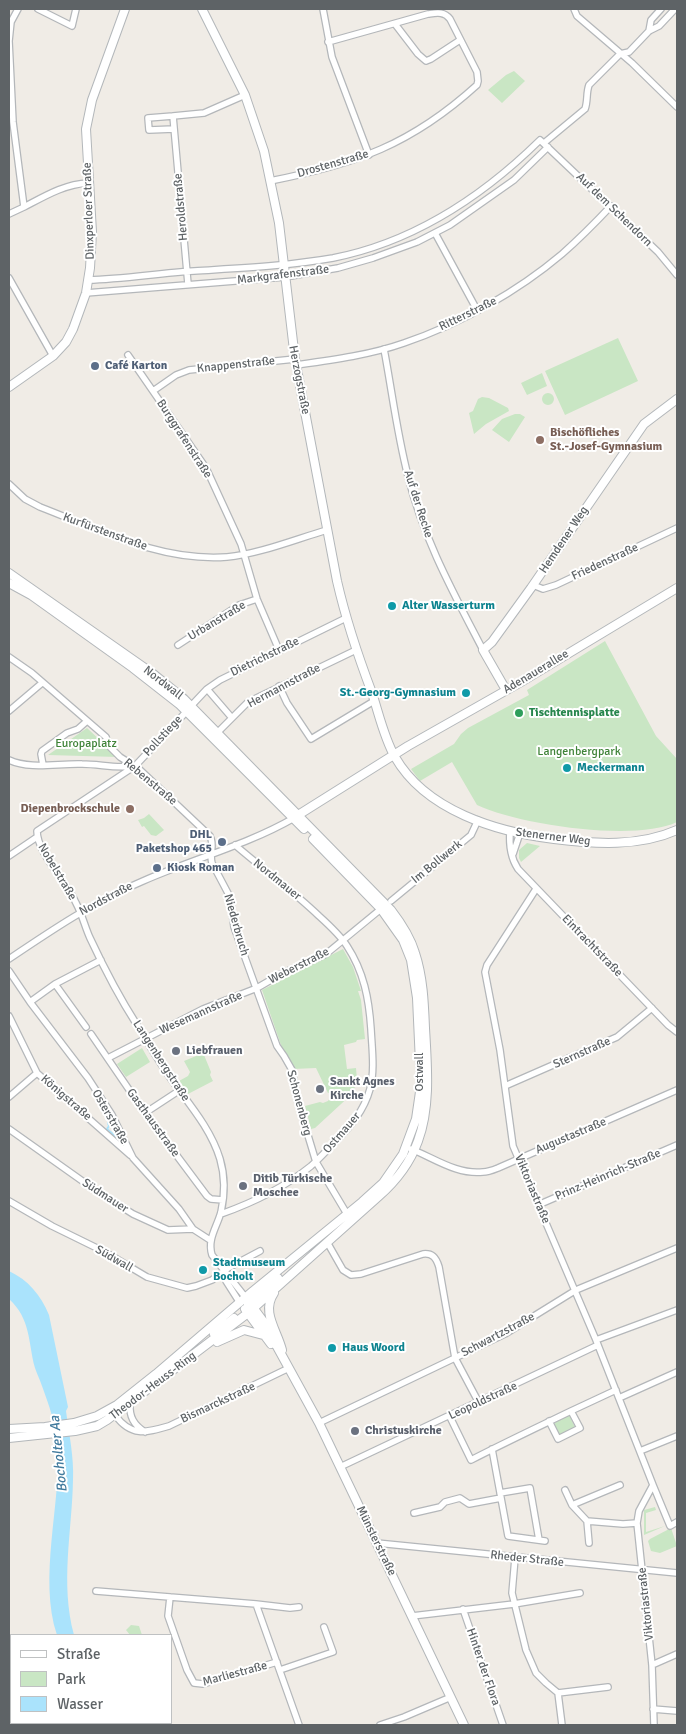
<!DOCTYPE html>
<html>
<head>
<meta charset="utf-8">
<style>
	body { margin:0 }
	#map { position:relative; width:686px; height:1734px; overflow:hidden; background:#f0ece6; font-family:Signika,sans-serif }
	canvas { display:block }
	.frame { position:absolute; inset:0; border:10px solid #5e6366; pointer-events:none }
	.legend { position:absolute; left:10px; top:1634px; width:162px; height:90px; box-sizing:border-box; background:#fff; border:1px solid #bfc1c2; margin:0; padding:6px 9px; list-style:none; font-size:15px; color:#5e6366 }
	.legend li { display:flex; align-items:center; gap:10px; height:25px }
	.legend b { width:25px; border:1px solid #bfc1c2 }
</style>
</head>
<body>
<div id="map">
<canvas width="686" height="1734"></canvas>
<div class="frame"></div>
<ul class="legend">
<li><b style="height:6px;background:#fff"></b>Straße</li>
<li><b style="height:14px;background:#c9e6c4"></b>Park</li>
<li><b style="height:14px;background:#aae3fc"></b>Wasser</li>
</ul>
</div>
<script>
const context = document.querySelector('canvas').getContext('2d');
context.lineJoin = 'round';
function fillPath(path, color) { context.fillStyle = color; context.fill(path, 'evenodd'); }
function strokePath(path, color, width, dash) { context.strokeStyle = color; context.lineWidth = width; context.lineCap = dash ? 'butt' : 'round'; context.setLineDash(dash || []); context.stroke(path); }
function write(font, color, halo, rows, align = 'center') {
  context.font = font + ' Signika,sans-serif'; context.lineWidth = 4; context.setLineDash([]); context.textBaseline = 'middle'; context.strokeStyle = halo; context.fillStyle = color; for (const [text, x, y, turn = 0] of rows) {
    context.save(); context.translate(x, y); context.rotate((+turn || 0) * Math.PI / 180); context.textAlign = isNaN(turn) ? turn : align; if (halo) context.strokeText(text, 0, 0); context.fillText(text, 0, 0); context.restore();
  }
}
fillPath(new Path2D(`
	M514 71 525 81 502 103 488 90 506 75Z
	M618 338 638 381 565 415 545 371Z
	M542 373 547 386 527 395 521 383Z
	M542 399a6 6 0 1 1 12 0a6 6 0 1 1-12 0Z
	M482 397 489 398 508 408 509 411 486 424 474 434 469 413 473 411 478 399Z
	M515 414H520L525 417 509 442 492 430 502 419Z
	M605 641 656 736 677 759V822C636 842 519 825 477 805L452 762 420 781 411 769 454 744 461 734 468 728 529 695 527 690Z
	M87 728 118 757 48 755Z
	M149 814 164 830 156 836 151 835 144 826 142 827 138 820 144 818Z
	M527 843 540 846 521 862 519 858V850Z
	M343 949 353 967 361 991H358L361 1000 365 1039 357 1040 356 1042 344 1045 347 1069 356 1068 357 1080 353 1093 315 1128 311 1129 305 1106 320 1102 323 1103 328 1101 332 1095 331 1092 328 1093 316 1068 293 1069 288 1056 282 1048 262 990Z
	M142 1048 150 1062 126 1077 117 1064Z
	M201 1054 204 1055 211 1072 210 1075 213 1081 188 1094 179 1081 188 1076 190 1072 184 1061Z
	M569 1415 575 1427 559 1435 553 1424Z
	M655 1507 656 1510 646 1513V1532L665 1526 644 1535V1510Z
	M671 1528 677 1546 660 1553 651 1551 648 1541 650 1539Z
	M131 1625 139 1626 142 1635H130L126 1630Z`), '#c9e6c4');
fillPath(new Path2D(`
	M9 1271C28 1280 41 1295 49 1315L68 1407 66 1411C69 1434 74 1457 73 1480 72 1532 60 1583 74 1635H57C38 1578 61 1505 58 1445 56 1425 49 1405 42 1386 40 1380 37 1374 35 1368 28 1342 31 1319 9 1299Z`), '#aae3fc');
strokePath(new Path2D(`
	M108 1123 109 1126 107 1129 115 1136`), '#aae3fc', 2);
const street = new Path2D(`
	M38 9 72 26 76 9
	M323 9 332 57 369 155
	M574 9 577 16 632 63 677 107
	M395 24 418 54 426 61 431 59 460 40
	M649 31 651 20 661 9
	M173 116 148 118 149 130 174 129
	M544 143 585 109C588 101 586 93 589 85L620 54 629 52 649 31 659 26 675 9
	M270 181C356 164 411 145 477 85L478 81 477 72 450 19C444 11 436 13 428 14L328 42
	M24 207C45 196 65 184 88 183
	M9 214 24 207 13 122 9 41 11 22 18 9
	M435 233 477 310
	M9 278 53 356
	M88 280C124 279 159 273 194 271 240 268 287 266 333 258 414 242 483 196 540 140L658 252 677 275
	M188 284 173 116 204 113 245 95
	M86 293 285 277 338 268 373 258 417 242 450 225 514 180 548 147
	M384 349C392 391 397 434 408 476 423 538 454 594 483 650
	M128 355 206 468 241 544 257 599 279 650
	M296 365C332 360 370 355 404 343 460 324 517 292 562 254 579 239 595 223 611 206
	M153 391 176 375 189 370 295 359
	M9 484 25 499 40 507C100 530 161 562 227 557 259 554 296 539 327 530
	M533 585 543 589 556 585 677 528
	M178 645 239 605 257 599
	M9 657 32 673 106 737 108 745 120 757 139 769 210 836C215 846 209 853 212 863L230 897 234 927 273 1035 277 1046 284 1056 292 1070 297 1099 316 1162 347 1214
	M279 686 287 703 311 739 374 701
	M207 689 232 718
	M191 706 207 689 220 680 346 618
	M9 711 42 683
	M187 711 135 766 37 831C37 853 67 882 76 903 82 914 85 927 90 938 104 968 119 997 137 1025 148 1043 159 1062 171 1079 189 1104 211 1129 220 1159 225 1176 225 1194 221 1212 217 1227 207 1239 212 1255L246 1298
	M218 732 248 702 356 650
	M9 760C31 770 58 763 82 764 100 764 116 769 133 766
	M43 765 41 754 42 751 67 733 78 729 87 721
	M510 831C509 844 510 857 518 869L668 1025 677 1032
	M513 854 520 833
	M9 856 37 837
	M536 889 487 965 485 972 500 1050 513 1146 596 1340 653 1485 639 1511 637 1523 652 1665 654 1725
	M391 901 471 835 478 820
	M9 959C52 930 95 901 143 881 193 859 247 845 294 818
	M9 971 30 1002 88 1078 112 1115 133 1158 179 1209 193 1229
	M30 1002 55 984
	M9 1016 37 1073 130 1155
	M86 1027 55 984 101 960
	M91 1034 145 1113 207 1196 211 1199 223 1200
	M108 1058 203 1009 257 988 281 974 326 954 382 908
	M505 1086 617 1037 652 1008
	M9 1097 37 1073
	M145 1113 180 1090
	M9 1129 95 1190 133 1214 168 1230 193 1229 210 1240
	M411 1149C434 1158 457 1175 483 1172 488 1172 493 1170 498 1168L677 1090
	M9 1201 52 1226 105 1252 147 1277 187 1288 196 1286 212 1280 228 1268 260 1251
	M538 1205 677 1145
	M221 1214C252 1203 285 1187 311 1166 319 1159 327 1150 335 1142 350 1127 364 1111 370 1089 375 1070 372 1049 371 1029 369 999 364 972 347 946 340 935 329 925 319 916 293 891 263 869 235 845
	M327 1242 343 1270 351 1275 361 1274 423 1254C432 1253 436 1257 439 1267L455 1358 479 1403
	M224 1273 226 1281 240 1303
	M596 1340 677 1310
	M619 1398 677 1372
	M130 1403C129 1417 134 1425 145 1432
	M571 1411 616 1390
	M115 1415C131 1437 145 1433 169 1426L289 1368
	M450 1417 471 1460C504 1443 538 1427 571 1411L580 1428 558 1439 549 1421
	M319 1423 505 1334 576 1290 677 1248
	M492 1449 508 1536 545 1541
	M640 1451 677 1436
	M340 1467 598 1345
	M653 1485 670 1526 677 1522
	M565 1490 572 1505 587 1521 589 1543
	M500 1493 530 1488 539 1540
	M572 1505 620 1485
	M414 1513 440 1507 445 1502 460 1498 469 1504 501 1498
	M587 1521 623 1524 637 1523
	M377 1543 677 1573
	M515 1558 512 1593 526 1650 536 1673 546 1683 558 1693 562 1725
	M96 1591 256 1604 299 1725
	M170 1597 168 1616 187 1670 194 1683 203 1684 277 1662
	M256 1604 290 1608 299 1607
	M463 1609 503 1725
	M412 1616 514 1604 580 1593
	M652 1665 677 1654
	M280 1670 333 1652 324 1627
	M558 1693 608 1687
	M653 1709 677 1711
	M380 1725 404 1717 451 1697`);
const secondary = new Path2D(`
	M202 9 245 95 264 151 279 223 295 359 337 581C346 620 358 656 372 693 379 714 384 738 395 757 426 811 497 832 554 839 595 844 639 847 677 830
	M9 387 53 356 66 342 73 329 86 293 90 268 92 232 86 129 92 100 125 9
	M9 573 152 673 184 699 391 910C401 923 410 936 415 953 423 977 424 1003 425 1028 427 1065 431 1106 418 1141 410 1163 396 1181 379 1196L248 1313 107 1420 97 1426 75 1431 9 1438
	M9 583 31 595 133 668 179 704 304 829
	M506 690 483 650 492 642 531 588 644 424 677 399
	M295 817 408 746 521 682 677 588
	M274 1293C261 1312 277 1330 282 1350
	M246 1298 263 1321 319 1423 464 1725
	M248 1305 252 1299 278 1278
	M245 1309 271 1344
	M214 1334 234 1318
	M217 1342 244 1330 263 1335
	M9 1429 45 1427 74 1423 97 1416 117 1405 156 1374 253 1291 362 1202 383 1183 403 1154 416 1119 421 1085 417 998 411 960 403 940 381 909 313 839`);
strokePath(street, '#b4b7ba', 8);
strokePath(secondary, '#b3b7ba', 10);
strokePath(street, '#fff', 5.5);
strokePath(secondary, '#fff', 8);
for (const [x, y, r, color] of [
	[95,366,5,"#5c6f8a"],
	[540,440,5,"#8d6e63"],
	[392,606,5,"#0f9aa8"],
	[466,693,5,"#0f9aa8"],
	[519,713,5,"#2e9e5b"],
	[567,768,5,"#0f9aa8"],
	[130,809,5,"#8d6e63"],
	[222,842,5,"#5c6f8a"],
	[157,868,5,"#5c6f8a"],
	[176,1051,5,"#6b7280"],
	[320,1089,5,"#6b7280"],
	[243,1186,5,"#6b7280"],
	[203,1270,5,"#0f9aa8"],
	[332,1348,5,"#0f9aa8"],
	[355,1431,5,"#6b7280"]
]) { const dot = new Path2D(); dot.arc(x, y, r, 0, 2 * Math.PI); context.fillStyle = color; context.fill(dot); strokePath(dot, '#fff', 2); }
write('12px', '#5e6366', '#fff', [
	["Drostenstraße",333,164,-16],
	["Heroldstraße",181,207,-95],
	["Auf dem Schendorn",614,210,44],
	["Dinxperloer Straße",89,211,-92],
	["Markgrafenstraße",283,275,-7],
	["Ritterstraße",468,314,-26],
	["Knappenstraße",236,365,-6],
	["Herzogstraße",299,380,79],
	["Burggrafenstraße",184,439,57],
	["Auf der Recke",418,504,72],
	["Kurfürstenstraße",105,532,20],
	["Hemdener Weg",564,540,-56],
	["Friedenstraße",605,562,-25],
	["Urbanstraße",217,621,-31],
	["Dietrichstraße",265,657,-26],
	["Adenauerallee",536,672,-31],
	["Nordwall",163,683,38],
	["Hermannstraße",284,686,-28],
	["Pollstiege",163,736,-47],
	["Rebenstraße",150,782,40],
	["Stenerner Weg",553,837,7],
	["Im Bollwerk",437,862,-39],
	["Nobelstraße",57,872,59],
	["Nordmauer",277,880,39],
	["Nordstraße",106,899,-28],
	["Niederbruch",236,925,74],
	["Eintrachtstraße",592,946,46],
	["Weberstraße",299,966,-27],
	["Wesemannstraße",201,1013,-24],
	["Sternstraße",582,1053,-24],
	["Langenbergstraße",161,1061,57],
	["Ostwall",420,1072,-90],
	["Königstraße",66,1098,41],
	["Schonenberg",299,1103,75],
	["Osterstraße",110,1117,60],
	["Gasthausstraße",153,1123,54],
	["Ostmauer",342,1133,-49],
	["Augustastraße",571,1136,-23],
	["Prinz-Heinrich-Straße",608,1175,-23],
	["Viktoriastraße",532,1189,67],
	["Südmauer",105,1196,33],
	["Südwall",114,1259,30],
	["Schwartzstraße",498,1335,-28],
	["Theodor-Heuss-Ring",153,1386,-37],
	["Leopoldstraße",483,1401,-25],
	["Bismarckstraße",218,1403,-25],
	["Münsterstraße",376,1541,64],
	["Rheder Straße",527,1559,6],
	["Viktoriastraße",646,1604,-96],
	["Hinter der Flora",483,1667,71],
	["Marliestraße",235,1674,-15]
]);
write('bold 12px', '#4e5e75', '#fff', [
	["Café Karton",105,366],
	["DHL",212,835,"right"],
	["Paketshop 465",212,849,"right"],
	["Kiosk Roman",167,868]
], 'left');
write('bold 12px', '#785e54', '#fff', [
	["Bischöfliches",550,433],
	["St.-Josef-Gymnasium",550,447],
	["Diepenbrockschule",120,809,"right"]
], 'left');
write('bold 12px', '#0d838f', '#fff', [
	["Alter Wasserturm",402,606],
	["St.-Georg-Gymnasium",456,693,"right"],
	["Meckermann",577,768],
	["Stadtmuseum",213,1263],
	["Bocholt",213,1277],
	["Haus Woord",342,1348]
], 'left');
write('bold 12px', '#27864d', '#fff', [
	["Tischtennisplatte",529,713]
], 'left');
write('12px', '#3f8338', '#fff', [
	["Europaplatz",86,744],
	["Langenbergpark",579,752]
]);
write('bold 12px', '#5b616d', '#fff', [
	["Liebfrauen",186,1051],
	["Sankt Agnes",330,1082],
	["Kirche",330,1096],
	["Ditib Türkische",253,1179],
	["Moschee",253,1193],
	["Christuskirche",365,1431]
], 'left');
write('italic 14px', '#407a9d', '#fff', [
	["Bocholter Aa",59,1454,-96]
]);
</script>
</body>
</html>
